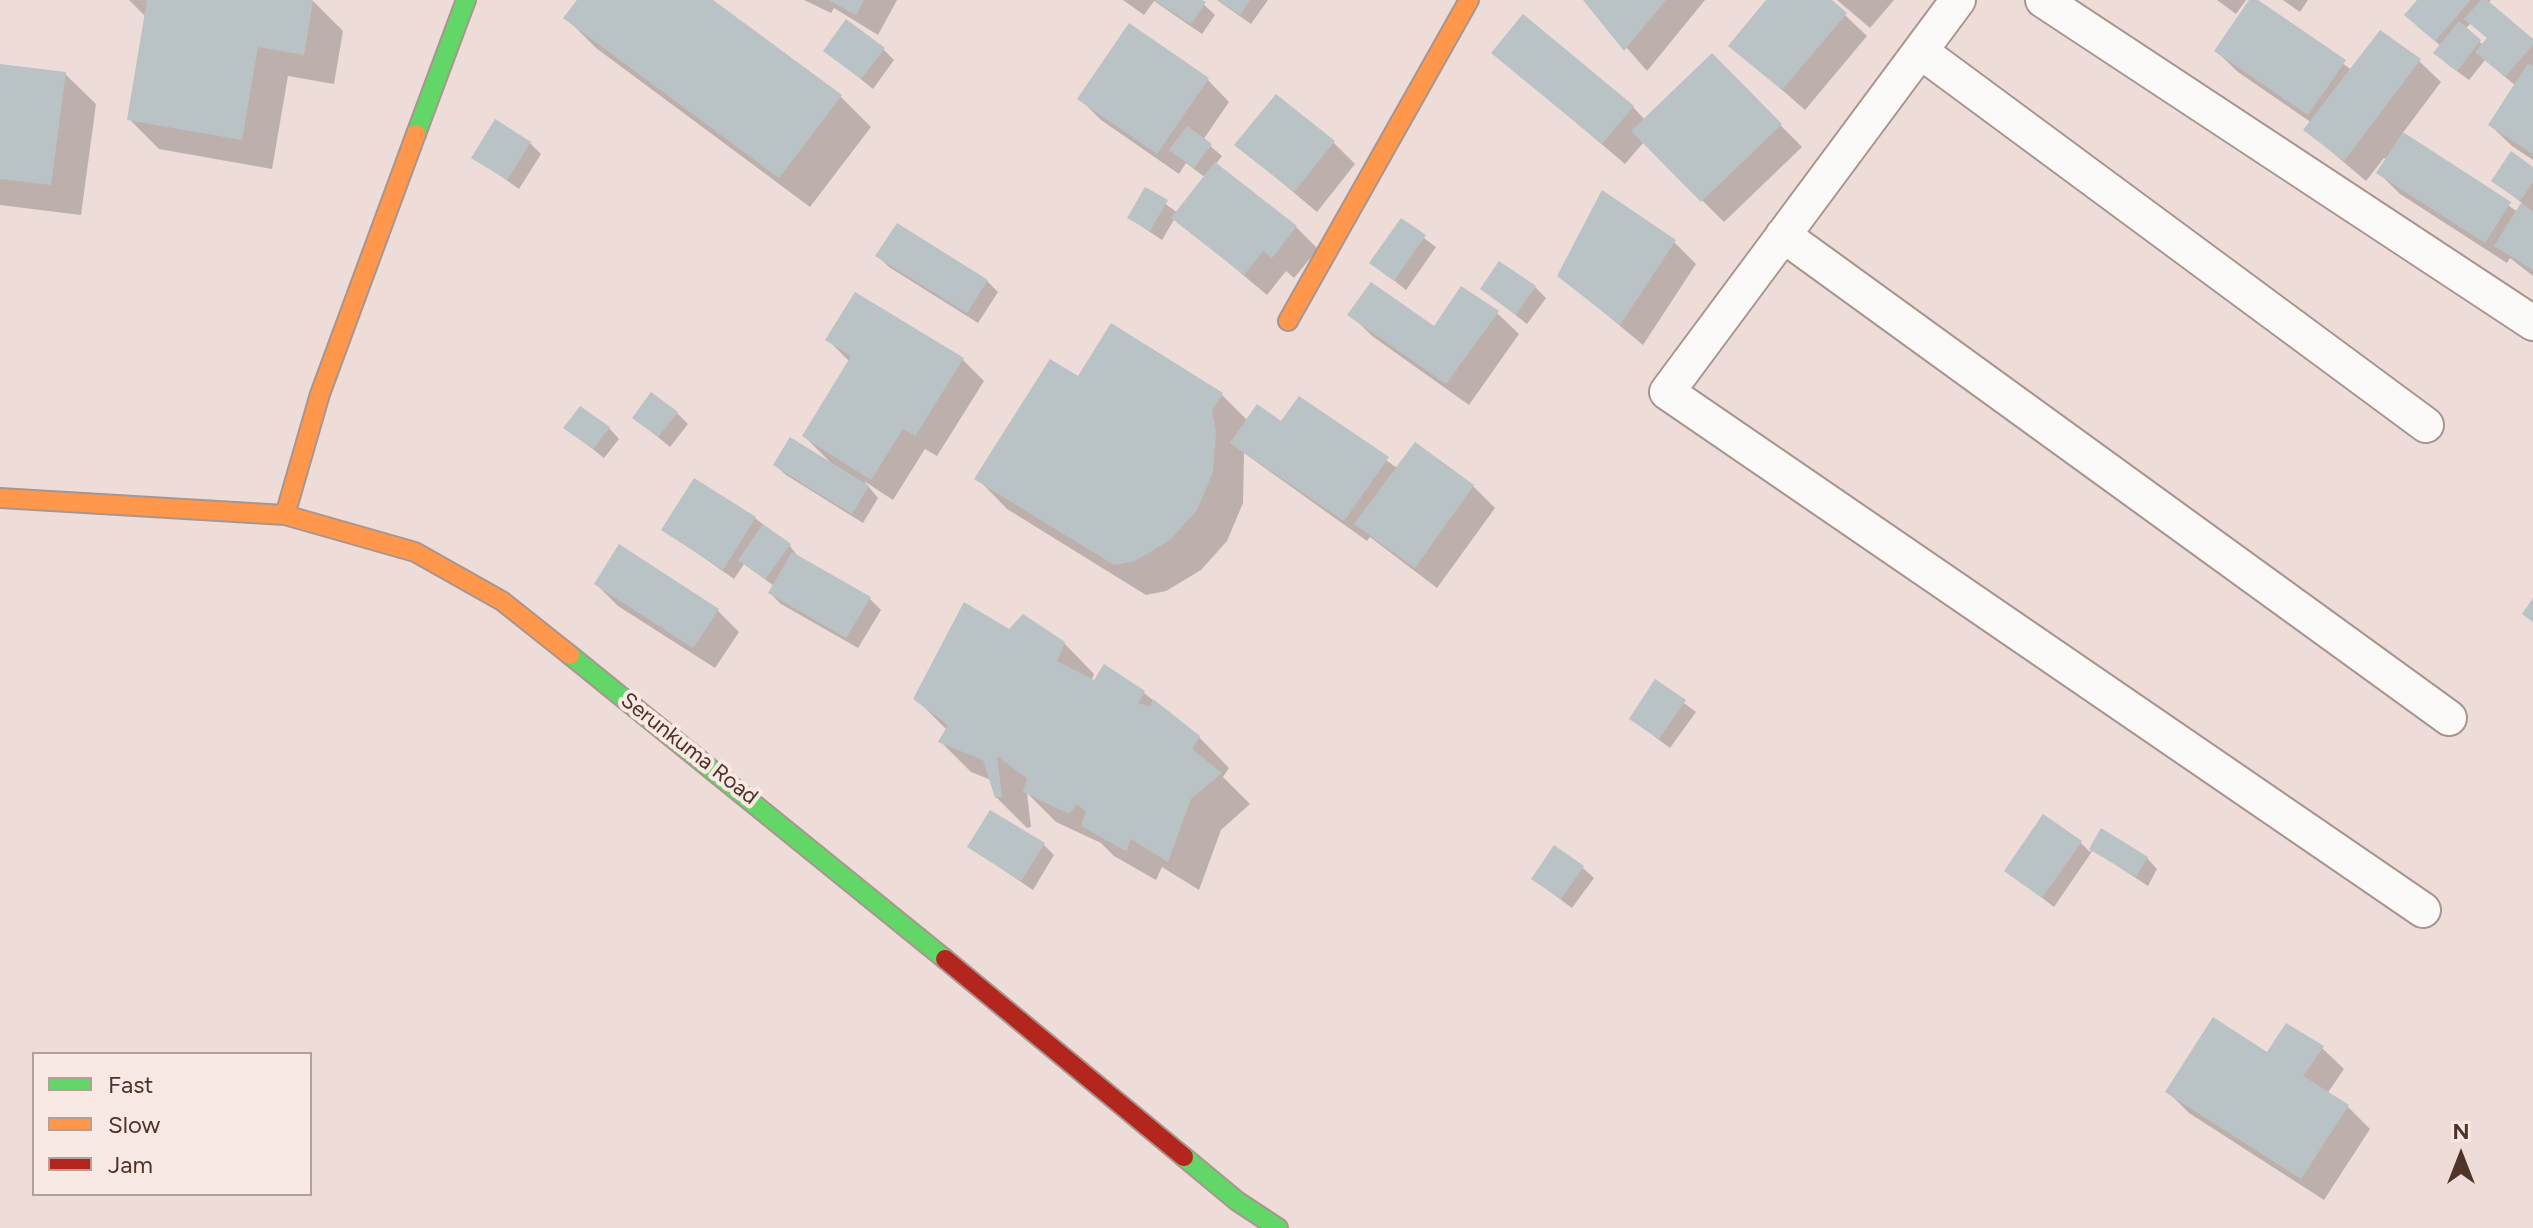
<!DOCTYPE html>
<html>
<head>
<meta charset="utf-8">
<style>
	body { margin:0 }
	#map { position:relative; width:2533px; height:1228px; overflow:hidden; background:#eddcd7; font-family:Figtree,sans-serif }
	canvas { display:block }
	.legend { position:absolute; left:32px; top:1052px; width:280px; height:144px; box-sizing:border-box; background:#f8e9e4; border:2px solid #b5a099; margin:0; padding:10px 14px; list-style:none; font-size:24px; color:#503329 }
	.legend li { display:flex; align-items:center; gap:16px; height:40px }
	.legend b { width:40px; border:2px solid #b5a099 }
	.north { position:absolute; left:2421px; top:1116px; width:80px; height:80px; -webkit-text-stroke:6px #f8e9e4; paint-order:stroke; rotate:0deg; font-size:22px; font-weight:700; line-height:32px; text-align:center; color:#503329 }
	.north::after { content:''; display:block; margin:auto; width:28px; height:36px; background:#503329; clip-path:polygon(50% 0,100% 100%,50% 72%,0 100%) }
</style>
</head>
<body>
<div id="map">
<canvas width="2533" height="1228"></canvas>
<ul class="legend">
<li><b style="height:10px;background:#63d668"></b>Fast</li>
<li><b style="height:10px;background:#ff974d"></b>Slow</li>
<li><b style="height:10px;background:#b3261e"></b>Jam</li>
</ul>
<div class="north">N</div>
</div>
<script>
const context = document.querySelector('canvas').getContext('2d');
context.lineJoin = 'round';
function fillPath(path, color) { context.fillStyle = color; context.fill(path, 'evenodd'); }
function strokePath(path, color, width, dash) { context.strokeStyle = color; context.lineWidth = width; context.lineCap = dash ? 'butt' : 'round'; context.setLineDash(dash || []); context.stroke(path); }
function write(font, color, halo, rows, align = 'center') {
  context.font = font + ' Figtree,sans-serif'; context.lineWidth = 8; context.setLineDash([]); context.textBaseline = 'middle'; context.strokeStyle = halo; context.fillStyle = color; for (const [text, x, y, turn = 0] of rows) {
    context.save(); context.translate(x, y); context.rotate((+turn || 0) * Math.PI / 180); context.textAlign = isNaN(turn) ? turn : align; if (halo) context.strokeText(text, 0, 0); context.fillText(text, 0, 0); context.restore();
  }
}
fillPath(new Path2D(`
	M129 0 313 1 343 31 334 84 288 76 272 169 159 149 129 119 146 17Z
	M579 0H710L841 97 871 127 810 207 596 48 566 18Z
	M804 0H897L878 35 834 8 831 13Z
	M1123 0H1199L1215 15 1202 34 1154 1 1144 15Z
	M1217 0H1268L1251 24Z
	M1585 0H1705L1647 71Z
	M1768 0H1829L1867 36 1805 110 1731 45Z
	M1837 0H1894L1870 28Z
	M2217 0H2246L2236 14Z
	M2252 0 2352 70 2419 61 2441 82 2402 134 2518 212 2523 204 2494 181 2533 169V276L2510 258 2507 263 2400 194 2378 172 2387 160 2384 158 2366 181 2306 130 2312 123 2238 72 2216 51Z
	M2283 0H2308L2300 12Z
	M2419 0H2491L2488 3 2533 42V160L2512 146 2490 125 2516 86 2485 60 2469 80 2447 64 2436 53 2441 46 2417 26ZM2471 23 2489 39 2483 45 2465 29Z
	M883 49 894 60 873 89 826 51Z
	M1494 53 1633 107 1645 120 1712 56 1802 147 1724 222 1644 142 1625 164Z
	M0 66 65 74 96 104 81 215 0 205Z
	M1208 80 1229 102 1203 140 1222 156 1215 165 1296 227 1318 249 1294 278 1286 271 1267 295 1175 218 1162 240 1129 218 1146 190 1178 213 1206 178 1186 163 1179 174 1101 120 1079 98Z
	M1333 142 1355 164 1317 212 1237 145Z
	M530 143 541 154 519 189 474 157Z
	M1401 221 1436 247 1406 290 1371 262Z
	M1674 242 1696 264 1643 345 1560 276Z
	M878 256 987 281 998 292 978 323 889 267Z
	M1535 287 1546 298 1527 324 1482 289Z
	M1497 313 1519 334 1469 405 1372 336 1350 314 1434 329Z
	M828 340 962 359 984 381 937 456 925 449 893 500 864 481 878 498 863 523 786 475 775 465 832 464 804 436 850 362Z
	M1078 379 1221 394 1248 421 1282 424 1300 399 1397 468 1473 486 1495 508 1437 588 1370 537 1367 541 1244 453 1243 503 1227 541 1201 570 1166 591 1146 595 1007 509 977 478Z
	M677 413 688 424 670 447 635 418Z
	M566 428H609L619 439 604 458Z
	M755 518 790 546 799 558 870 599 881 610 858 648 781 604 770 593 774 586 744 564 734 579 664 530Z
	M596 584 717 610 739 632 715 668 618 606Z
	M1010 631 1064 643 1094 674 1089 687 1144 693 1199 737 1229 768 1223 777 1250 804 1221 830 1199 890 1162 867 1156 880 1114 856 1101 843 1056 822 1027 793 1031 827 1027 828 996 797 991 780 971 772 941 742 947 730 915 698Z
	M1656 682 1696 712 1670 748 1631 719Z
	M2102 831 2147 858 2157 869 2148 886 2093 850 2054 907 2007 871 2080 842 2090 852Z
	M1043 844 1054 855 1033 890 969 847Z
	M1583 868 1594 878 1572 908 1533 879Z
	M2322 1048 2344 1069 2327 1094 2348 1107 2370 1129 2324 1200 2189 1113 2167 1091 2268 1055Z`), '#0003');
fillPath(new Path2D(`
	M147 0H313L304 55 258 47 242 140 127 120Z
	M577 0H713L842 95 779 178 563 18Z
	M828 0H864L856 15Z
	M1154 0H1202L1206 2 1191 24Z
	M1218 0H1250L1240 15Z
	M1583 0H1666L1624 51Z
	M1766 0H1832L1847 13 1782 90 1728 46Z
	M2249 0H2258L2346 60 2308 115 2214 51Z
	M2417 0H2471L2435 41 2404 15Z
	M2481 0H2487L2533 39V45L2505 77 2475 52 2487 38 2464 19Z
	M1523 14 1634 106 1602 144 1491 53Z
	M846 19 885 48 861 79 823 51Z
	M2459 21 2481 40 2457 71 2433 53Z
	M1129 23 1209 78 1157 154 1077 99Z
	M2380 30 2421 59 2344 161 2303 130Z
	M1712 53 1782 124 1701 202 1631 131Z
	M2528 63 2533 66V154L2488 125Z
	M0 64 66 72 51 185 0 179Z
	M1276 94 1335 141 1294 192 1234 145Z
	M495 119 531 142 507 180 471 158Z
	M1187 126 1212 144 1194 168 1169 150Z
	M2403 132 2511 202 2485 243 2376 173Z
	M2511 151 2533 167V182L2520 201 2491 181Z
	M1215 162 1297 226 1272 258 1263 251 1244 275 1171 218Z
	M1145 187 1168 200 1150 231 1127 218Z
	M1602 190 1676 240 1620 325 1557 276Z
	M2521 203 2533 211V270L2494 246Z
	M1401 218 1426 235 1394 281 1369 263Z
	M897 223 988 280 967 313 875 256Z
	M1499 261 1536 286 1516 315 1480 289Z
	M1371 282 1434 326 1461 286 1499 311 1446 384 1347 315Z
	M855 292 964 358 915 436 903 429 871 480 802 436 851 356 825 340Z
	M1111 323 1223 393 1212 411 1216 432 1213 472 1197 510 1170 540 1135 561 1114 565 974 479 1050 359 1078 376Z
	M651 392 678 412 658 437 632 418Z
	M1299 396 1389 457 1344 521 1230 443 1257 404 1281 421Z
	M580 406 610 427 593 449 563 428Z
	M790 437 869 486 852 514 773 465Z
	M1415 442 1474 485 1415 568 1354 524Z
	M694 478 756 517 723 570 661 530Z
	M763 524 791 544 765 579 738 560Z
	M619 544 719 609 693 648 594 584Z
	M792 552 871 597 846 638 768 593Z
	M2533 598V622L2522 614Z
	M964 602 1009 629 1023 614 1065 642 1057 661 1094 680 1104 664 1145 691 1138 703 1150 707 1153 699 1200 736 1192 749 1222 773 1191 799 1168 862 1131 839 1126 851 1081 826 1086 812 1077 804 1069 814 1023 792 1027 778 997 756 1002 797 995 798 983 760 938 742 948 725 913 699Z
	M1655 679 1686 700 1659 739 1629 719Z
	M990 810 1045 843 1021 881 967 847Z
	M2043 814 2082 841 2042 898 2004 871Z
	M2101 828 2148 857 2136 877 2089 849Z
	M1554 845 1584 866 1561 899 1531 879Z
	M2213 1017 2267 1052 2286 1023 2324 1046 2303 1076 2349 1105 2301 1179 2165 1092Z`), '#b9c2c4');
const lane = new Path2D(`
	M1958 0 1667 392 2423 910
	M2043 0 2533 323
	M1920 51 2426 425
	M1783 235 2449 718`);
const fast = new Path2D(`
	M416 134 466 0
	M570 655 945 959
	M1184 1157 1237 1201 1278 1228`);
const slow = new Path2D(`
	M1288 321 1469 0
	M0 498 285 515 415 552 502 601 570 655
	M285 515 320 394 416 134`);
const jam = new Path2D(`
	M945 959 1184 1157`);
strokePath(lane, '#a9958f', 38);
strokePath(fast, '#a9958f', 22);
strokePath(slow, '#a9958f', 22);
strokePath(jam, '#a9958f', 22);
strokePath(lane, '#fcfaf9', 34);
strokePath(fast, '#63d668', 18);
strokePath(slow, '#ff974d', 18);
strokePath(jam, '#b3261e', 18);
write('22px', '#503329', '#f8e9e4', [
	["Serunkuma Road",689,749,38]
]);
</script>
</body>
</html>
